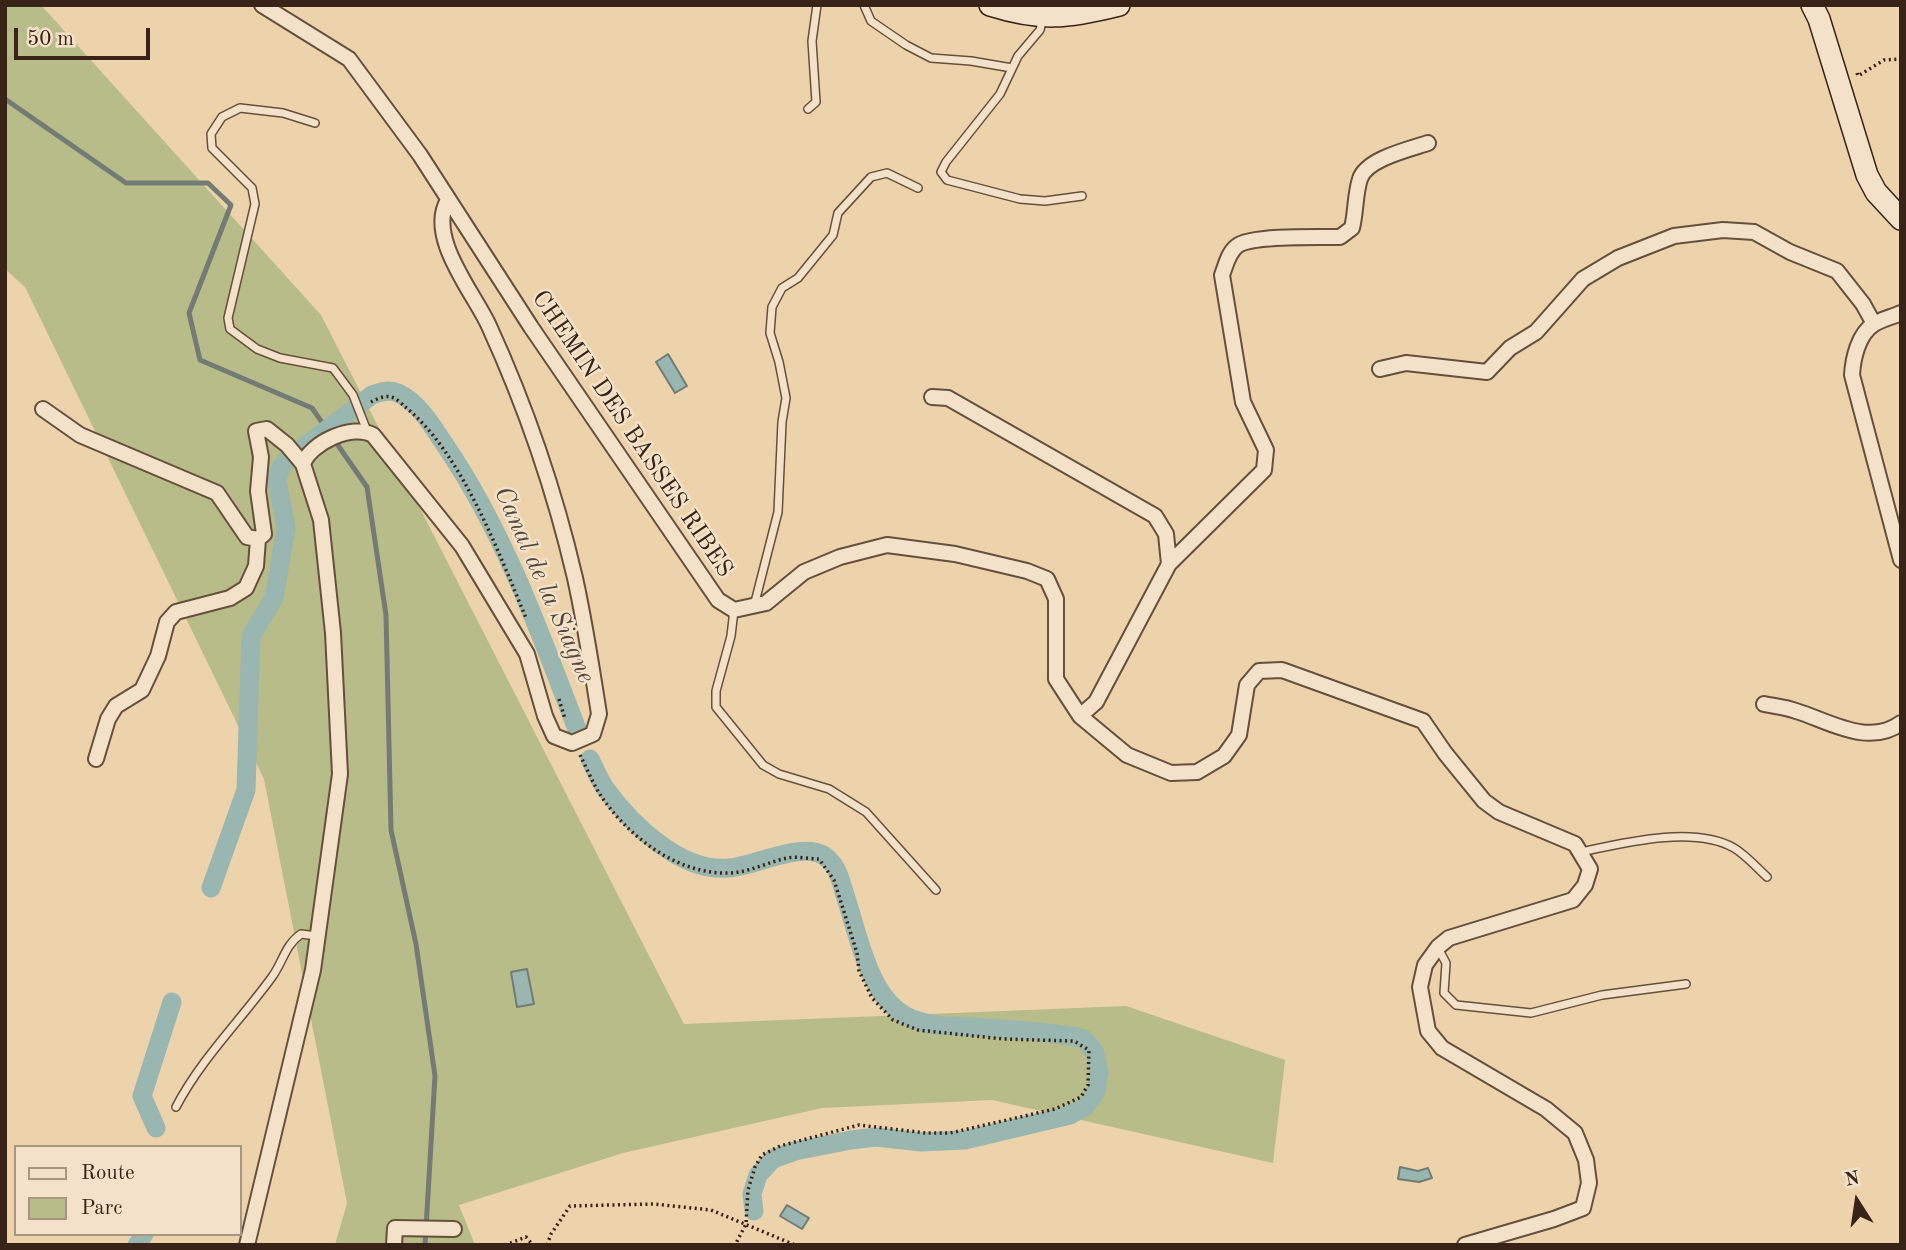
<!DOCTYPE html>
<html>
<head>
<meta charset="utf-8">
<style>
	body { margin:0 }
	#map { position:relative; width:1906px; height:1250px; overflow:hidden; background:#edd3ac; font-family:"Old Standard TT",serif }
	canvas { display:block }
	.frame { position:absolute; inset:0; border:7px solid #392318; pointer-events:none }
	.legend { position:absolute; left:14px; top:1145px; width:228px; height:91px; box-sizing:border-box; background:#f3e2c9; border:2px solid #a99682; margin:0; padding:9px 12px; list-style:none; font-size:21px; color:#392318 }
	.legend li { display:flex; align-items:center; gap:14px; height:35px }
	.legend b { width:35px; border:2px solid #a99682 }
	.north { position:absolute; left:1822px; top:1166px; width:70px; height:70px; -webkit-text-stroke:5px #f3e2c9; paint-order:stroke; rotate:348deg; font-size:19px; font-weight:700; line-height:28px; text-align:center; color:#392318 }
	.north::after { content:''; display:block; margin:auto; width:24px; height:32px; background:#392318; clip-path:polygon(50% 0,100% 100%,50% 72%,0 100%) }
	.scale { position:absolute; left:14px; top:28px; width:136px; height:32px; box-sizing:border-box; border:4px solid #392318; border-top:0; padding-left:9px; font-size:21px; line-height:24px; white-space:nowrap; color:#392318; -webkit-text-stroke:5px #f3e2c9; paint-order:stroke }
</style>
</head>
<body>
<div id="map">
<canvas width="1906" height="1250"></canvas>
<div class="frame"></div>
<ul class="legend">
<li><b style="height:9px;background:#f3e2c9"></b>Route</li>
<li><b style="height:19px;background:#b8bc89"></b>Parc</li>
</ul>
<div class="north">N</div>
<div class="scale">50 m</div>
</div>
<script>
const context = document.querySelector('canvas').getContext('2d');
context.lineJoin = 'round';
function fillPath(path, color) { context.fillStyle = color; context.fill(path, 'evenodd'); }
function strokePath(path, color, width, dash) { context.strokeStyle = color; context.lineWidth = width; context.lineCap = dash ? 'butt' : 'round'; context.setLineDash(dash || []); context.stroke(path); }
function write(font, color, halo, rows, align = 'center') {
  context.font = font + ' "Old Standard TT",serif'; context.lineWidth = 5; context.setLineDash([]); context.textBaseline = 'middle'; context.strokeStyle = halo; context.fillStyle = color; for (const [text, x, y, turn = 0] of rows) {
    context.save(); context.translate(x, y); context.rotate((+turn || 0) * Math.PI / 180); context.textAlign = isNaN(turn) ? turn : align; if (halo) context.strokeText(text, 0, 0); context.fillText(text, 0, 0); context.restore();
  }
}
fillPath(new Path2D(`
	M5 5H41L321 315 684 1024 1126 1006 1285 1060 1273 1163 992 1100 822 1108 623 1153 459 1205 475 1245H335L347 1203 264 779 25 287 5 269Z`), '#b8bc89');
const water = new Path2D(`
	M668 354 687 386 675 393 656 362Z
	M527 969 534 1004 517 1007 511 972Z
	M1400 1167 1418 1171 1428 1168 1432 1178 1419 1182 1398 1179Z
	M787 1205 809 1218 802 1229 780 1216Z`);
fillPath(water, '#9ab6b1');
strokePath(water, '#737b74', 2);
strokePath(new Path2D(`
	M5 99 126 183H208L231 205 189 313 200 360 312 408 367 487 386 615 391 830 416 944 435 1076 425 1245`), '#737b74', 5);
strokePath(new Path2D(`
	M590 759C595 769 599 779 605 788 631 824 681 873 729 868 754 866 801 842 823 855 838 865 840 879 845 895 858 933 868 996 906 1016 926 1027 951 1026 973 1027 1011 1030 1048 1031 1084 1039L1095 1053 1099 1073 1096 1091 1086 1106 1070 1115 965 1140 921 1142 876 1137 851 1140 795 1151 773 1159 758 1175 752 1194 754 1211
	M211 888 246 790 251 636 274 598 286 528 277 480 280 469 286 461 372 395C380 392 389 389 398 393 420 403 434 429 447 448 505 534 540 633 577 729
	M156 1128 142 1096 172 1002
	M137 1245 144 1234`), '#9ab6b1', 19);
const lane = new Path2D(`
	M864 5 871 21 906 45 931 58 971 61 1012 68
	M1043 17 1040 30 1018 56 1000 94 946 162 941 172 947 180 1020 199 1045 201 1082 196
	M808 109 816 102 812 41 817 5
	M315 123 283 113 240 108 222 117 211 134 212 148 252 188 255 204 228 318 230 329 257 349 280 358 333 368 353 395 367 431
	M754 606 778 512 782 422 786 398 779 362 770 333 772 307 782 288 798 278 833 235 838 213 871 177 887 173 918 188
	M734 610 731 636 716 691V707L763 765 779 774 829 789 866 812 936 890
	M1581 852C1623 843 1694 825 1734 848 1746 855 1757 868 1767 877
	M1438 948 1446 963 1444 993 1456 1005 1531 1013 1602 995 1686 984
	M176 1107C201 1059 240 1021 272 977 283 962 285 945 301 934L317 936`);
const street = new Path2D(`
	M262 5 349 59 420 155 531 327 718 600 734 610 766 603 804 572 840 557 887 545 955 554 1027 571 1047 579 1056 599V679L1080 716 1127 755 1171 773 1197 772 1224 756 1239 735 1247 685 1259 671 1282 670 1423 721 1445 753 1484 801 1499 812 1575 844 1590 869 1585 885 1573 900 1449 938 1438 947 1425 965 1420 987 1428 1031 1442 1048 1546 1109 1575 1133 1586 1160 1589 1183 1583 1208 1554 1219 1465 1245
	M1901 313C1892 317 1882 319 1874 324 1858 334 1853 359 1852 375L1901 560
	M1380 369 1406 363 1487 372 1510 348 1536 332 1583 279 1618 258 1674 236 1723 230 1754 232 1790 252 1837 271 1863 304 1874 324
	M932 397 948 398 1155 516 1166 534 1169 564 1096 702 1080 716
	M43 409 80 435 217 493 247 537 258 539 264 534 258 491 261 457 256 431 267 429 287 445 303 464
	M1169 564 1264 470 1266 450 1243 402 1222 275C1226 265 1228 253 1237 246 1250 235 1320 237 1340 237L1352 228C1356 212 1355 194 1360 179 1366 159 1410 149 1428 143
	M1764 704C1774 706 1786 707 1796 711 1829 721 1868 747 1901 723
	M96 759 108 719 116 706 142 690 158 656 167 622 176 612 230 598 246 588 256 566 258 539
	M247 1245 313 970 340 774 333 633 321 520 303 464C310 443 353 423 373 435L462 546 527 654 545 716 554 736 572 743 593 734 599 714C592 669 585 623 575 578 555 492 526 407 489 326 474 293 426 237 448 200
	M394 1245 395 1228 454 1229`);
const secondary = new Path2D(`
	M990 5C1041 21 1067 18 1119 5
	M1812 5 1819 19 1867 175 1876 192 1901 219`);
strokePath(lane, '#664f3d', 10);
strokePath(street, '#664f3d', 18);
strokePath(secondary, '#392318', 24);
strokePath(new Path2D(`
	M1857 73 1858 76 1884 60 1901 59
	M371 402C377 399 384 395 391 397 396 398 401 403 404 406 461 451 498 551 526 618
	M559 699 565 719
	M580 755C586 767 592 781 599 793 627 836 677 875 730 873 750 872 768 862 787 858 797 856 809 859 819 859L834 880 857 953 859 971 872 998 893 1020 918 1030 1003 1039 1074 1041 1089 1050 1088 1085 1081 1097 1055 1109 950 1133H926L859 1125 780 1146 762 1155 755 1167 748 1190 746 1224 735 1245
	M505 1245 526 1237 533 1245
	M547 1245 551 1234 570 1206 654 1204 711 1210 795 1245`), '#392318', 3.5, [2, 3.5]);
strokePath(lane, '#f3e2c9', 7);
strokePath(street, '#f3e2c9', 14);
strokePath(secondary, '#f3e2c9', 21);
write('24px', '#392318', '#f3e2c9', [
	["CHEMIN DES BASSES RIBES",632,434,56]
]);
write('italic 26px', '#51483e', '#f3e2c9', [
	["Canal de la Siagne",544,585,66]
]);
</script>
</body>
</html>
